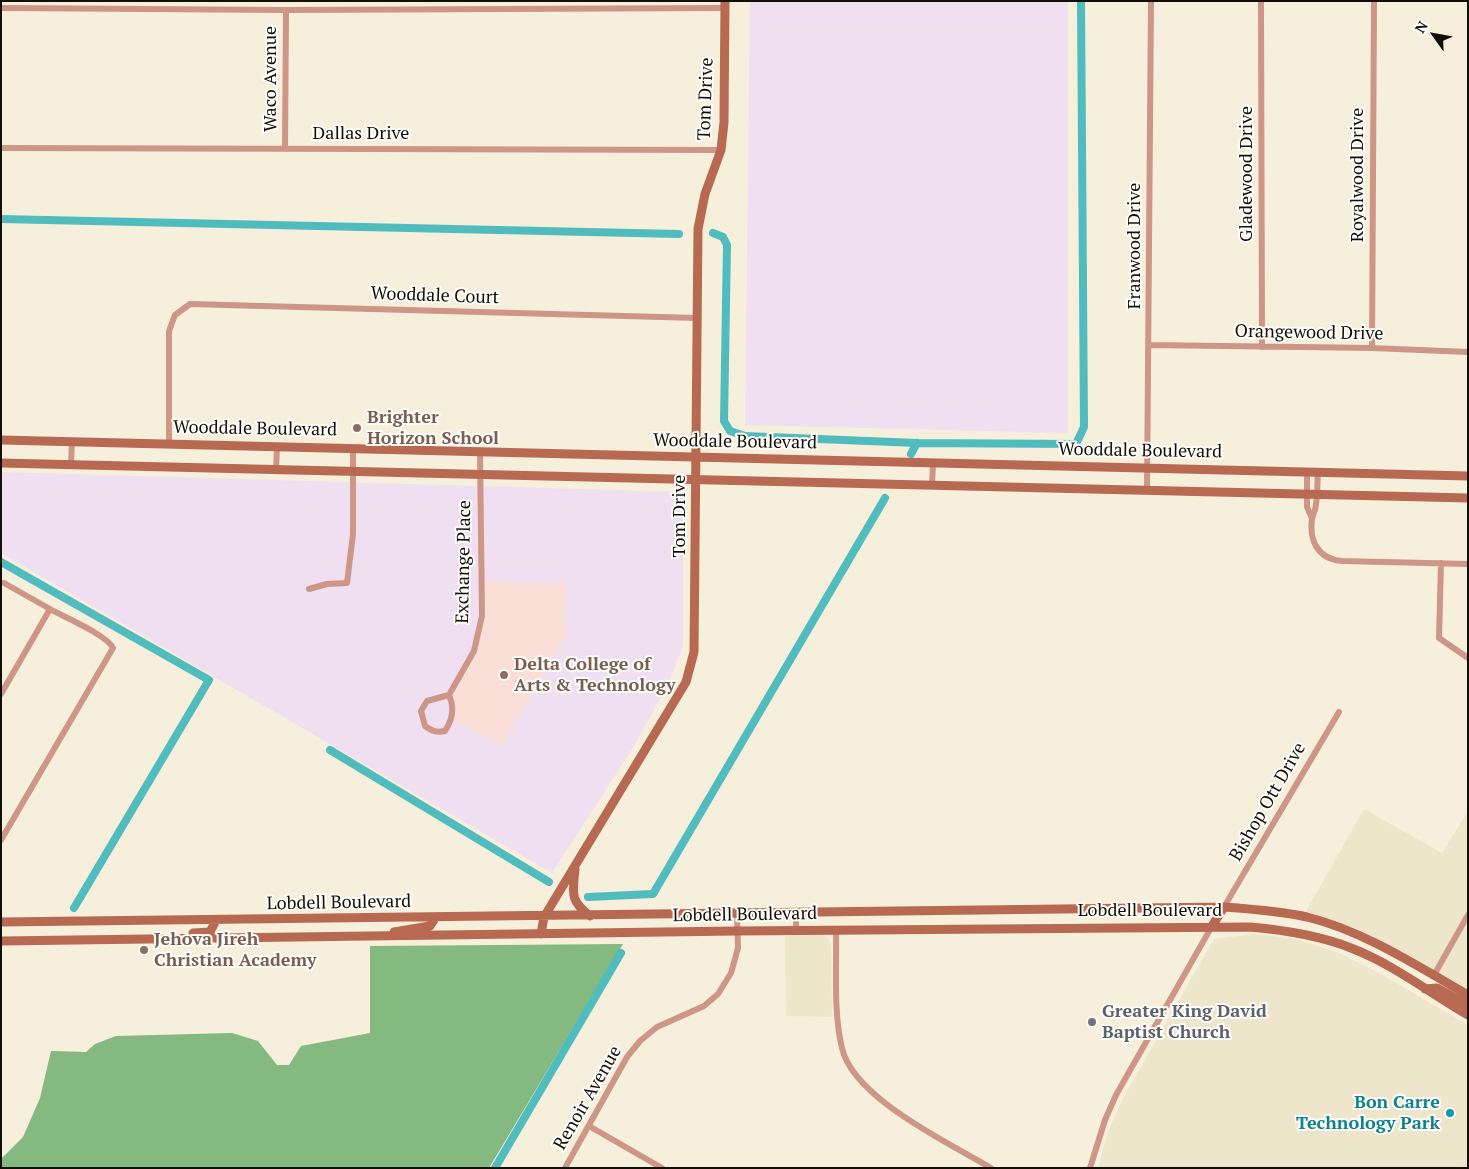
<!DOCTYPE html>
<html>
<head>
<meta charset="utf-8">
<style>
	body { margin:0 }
	#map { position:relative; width:1469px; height:1169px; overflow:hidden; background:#f6efdb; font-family:"PT Serif",serif }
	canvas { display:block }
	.frame { position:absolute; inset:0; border:2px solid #110f08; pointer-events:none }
	.north { position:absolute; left:1409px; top:10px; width:50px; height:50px; -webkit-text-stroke:4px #fefdf9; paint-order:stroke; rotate:302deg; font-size:14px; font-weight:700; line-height:20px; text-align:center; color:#110f08 }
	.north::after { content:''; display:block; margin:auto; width:18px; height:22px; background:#110f08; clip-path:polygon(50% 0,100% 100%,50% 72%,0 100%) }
</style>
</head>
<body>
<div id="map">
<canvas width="1469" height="1169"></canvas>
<div class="frame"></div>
<div class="north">N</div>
</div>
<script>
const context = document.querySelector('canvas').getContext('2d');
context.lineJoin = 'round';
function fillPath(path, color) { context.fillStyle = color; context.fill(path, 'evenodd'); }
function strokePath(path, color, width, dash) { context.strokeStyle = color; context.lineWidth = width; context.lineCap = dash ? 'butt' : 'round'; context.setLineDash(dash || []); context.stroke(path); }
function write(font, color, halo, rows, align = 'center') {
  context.font = font + ' "PT Serif",serif'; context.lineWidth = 4; context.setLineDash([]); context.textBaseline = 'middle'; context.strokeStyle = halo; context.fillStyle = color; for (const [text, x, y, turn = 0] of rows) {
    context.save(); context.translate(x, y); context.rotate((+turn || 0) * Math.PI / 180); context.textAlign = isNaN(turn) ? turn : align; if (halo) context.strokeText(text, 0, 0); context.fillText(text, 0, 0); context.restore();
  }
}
fillPath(new Path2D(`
	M1364 809 1442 853 1468 811V991L1374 937 1354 928 1305 913Z
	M1255 934 1295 939 1337 952 1379 973 1468 1025V1168H1098L1107 1135 1122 1100 1214 939Z
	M821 935 827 937 831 943 832 1017 786 1016 785 936Z`), '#eee6ca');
fillPath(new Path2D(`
	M750 1H1068V433L745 425Z
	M1 472 683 492V646L669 682 636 743 552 873 1 553Z`), '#f0dff1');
fillPath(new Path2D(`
	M485 581 566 583 564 613 567 633 502 746 453 720 456 699 452 696 475 654 485 615Z`), '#f9dfd8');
fillPath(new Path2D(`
	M623 944 489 1168H1V1159L23 1137 40 1098 51 1051 86 1052 95 1044 116 1036 232 1033 258 1041 277 1065H289L301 1046 370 1033V946Z`), '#84b980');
strokePath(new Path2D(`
	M1 219 679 234
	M713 233 723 237 727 245 724 421 730 431 745 436 917 443 1076 444 1084 427 1081 1
	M911 454 917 443
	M1 562 209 680 74 908
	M330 750 549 882
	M588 897 653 894 885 498
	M495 1168 621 953`), '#50bcbd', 8);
strokePath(new Path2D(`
	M1261 1 1262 347
	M1 8 286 10 725 8
	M1 148 721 150
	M285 149 286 10
	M1150 345 1372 348 1468 352
	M1372 348 1374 1
	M169 443V331L175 315 190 304 697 318
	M71 465 72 441
	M276 470 277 446
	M1307 472V507L1312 518
	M1318 472C1317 482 1318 493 1316 504 1316 509 1313 514 1312 519 1309 541 1318 559 1342 561L1468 564
	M932 485 933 463
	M1147 491 1151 1
	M1441 563 1439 638 1468 658
	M309 589 327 584 347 583 353 534V448
	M1 694 50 609 4 583
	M449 695 427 701 421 711 425 726C432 731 436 733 445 731 453 719 455 708 449 695L474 651 482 616 480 452
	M1 840 113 648C107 635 64 617 50 609
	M1224 907 1339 712
	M796 913V930
	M836 930C837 968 833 1011 842 1048 853 1098 949 1143 991 1168
	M1434 975 1468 915
	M589 1126 662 1168
	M565 1168 627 1057 640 1041 657 1027 704 1006 718 994 731 973 738 948 737 914
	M1090 1168 1105 1120 1116 1095 1212 926`), '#cd9686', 6);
strokePath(new Path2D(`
	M1 440 1468 476
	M1 463 1468 498
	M575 869C573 893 569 900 590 916
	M1 922 1224 907C1252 909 1280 911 1307 917 1364 931 1417 966 1468 995
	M1212 926 1224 907
	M394 932 430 926 435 918
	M193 933 210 932 216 920
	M541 934 544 917 686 682 694 652 698 229 705 194 721 150 724 122 725 1
	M1 941 737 931 1250 927C1284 930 1319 935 1351 948 1393 964 1430 993 1468 1015
	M1425 989 1437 988 1468 1005`), '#b86952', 9);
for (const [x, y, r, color] of [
	[357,428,5,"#8d6e63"],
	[504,675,5,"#8d6e63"],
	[144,950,5,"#8d6e63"],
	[1092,1022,5,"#6b7280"],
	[1450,1113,5,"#0f9aa8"]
]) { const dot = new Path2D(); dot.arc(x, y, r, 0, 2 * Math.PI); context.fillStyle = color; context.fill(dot); strokePath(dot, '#fefdf9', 2); }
write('18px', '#110f08', '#fefdf9', [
	["Waco Avenue",271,79,-90],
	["Tom Drive",706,99,-88],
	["Dallas Drive",361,134],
	["Gladewood Drive",1247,174,-90],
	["Royalwood Drive",1358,175,-90],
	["Franwood Drive",1135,246,-90],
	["Wooddale Court",435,296,2],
	["Orangewood Drive",1309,333,1],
	["Wooddale Boulevard",255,429,1],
	["Wooddale Boulevard",735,442,1],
	["Wooddale Boulevard",1140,451,1],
	["Tom Drive",680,516,-90],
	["Exchange Place",464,562,-89],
	["Bishop Ott Drive",1268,802,-60],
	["Lobdell Boulevard",339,903,-1],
	["Lobdell Boulevard",1150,911],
	["Lobdell Boulevard",745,915,-1],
	["Renoir Avenue",588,1098,-60]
]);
write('bold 18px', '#785e54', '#fefdf9', [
	["Brighter",367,418],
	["Horizon School",367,439],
	["Delta College of",514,665],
	["Arts & Technology",514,686],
	["Jehova Jireh",154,940],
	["Christian Academy",154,961]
], 'left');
write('bold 18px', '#5b616d', '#fefdf9', [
	["Greater King David",1102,1012],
	["Baptist Church",1102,1033]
], 'left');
write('bold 18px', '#0d838f', '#fefdf9', [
	["Bon Carre",1440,1103],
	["Technology Park",1440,1124]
], 'right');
</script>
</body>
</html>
